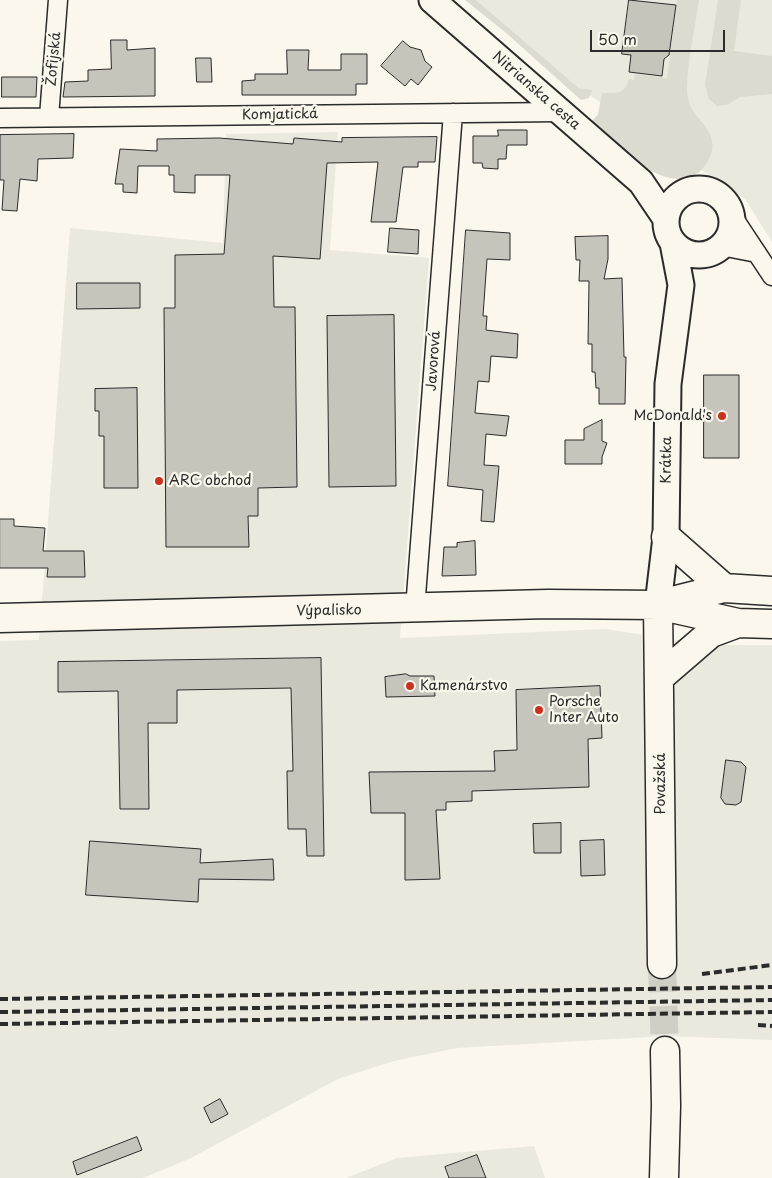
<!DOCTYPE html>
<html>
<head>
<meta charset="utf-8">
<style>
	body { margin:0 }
	#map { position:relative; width:772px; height:1178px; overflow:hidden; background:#fbf7ec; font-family:"Playpen Sans",sans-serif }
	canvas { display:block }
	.scale { position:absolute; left:590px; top:30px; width:135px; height:22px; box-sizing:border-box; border:2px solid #2b2b2b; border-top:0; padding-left:6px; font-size:15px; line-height:18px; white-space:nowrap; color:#2b2b2b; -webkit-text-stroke:4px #fbf7ec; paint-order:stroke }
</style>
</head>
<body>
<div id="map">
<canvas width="772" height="1178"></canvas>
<div class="scale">50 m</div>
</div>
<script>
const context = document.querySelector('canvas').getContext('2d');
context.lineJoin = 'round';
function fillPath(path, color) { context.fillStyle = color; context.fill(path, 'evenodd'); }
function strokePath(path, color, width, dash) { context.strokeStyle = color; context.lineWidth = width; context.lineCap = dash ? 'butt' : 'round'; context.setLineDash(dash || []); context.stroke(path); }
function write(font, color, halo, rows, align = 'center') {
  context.font = font + ' "Playpen Sans",sans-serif'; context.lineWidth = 4.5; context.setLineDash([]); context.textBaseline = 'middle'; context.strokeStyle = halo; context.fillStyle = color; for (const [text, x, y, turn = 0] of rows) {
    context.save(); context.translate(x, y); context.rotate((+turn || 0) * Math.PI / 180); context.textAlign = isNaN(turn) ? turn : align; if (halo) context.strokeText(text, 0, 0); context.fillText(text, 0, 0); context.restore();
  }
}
fillPath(new Path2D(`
	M476 0H772V242L745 199 579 88Z
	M338 132 330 250 429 258 400 638 605 629 710 645H772V1040L667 1036 457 1048 394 1061 338 1079 191 1158 143 1178H0V641L39 640 70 228 223 243 226 134Z
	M534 1146 545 1178H346L397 1158Z`), '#ebe8de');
fillPath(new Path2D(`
	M465 0H476L579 88 592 90 589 98 581 100 505 32Z
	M677 0H699C695 28 688 58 687 87 686 116 708 120 712 141 714 151 709 161 703 168 673 203 612 144 589 125L598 114 602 93C616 93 625 95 629 79L634 80 635 74 667 78Z
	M718 0H741L734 51 772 56V94L740 97 727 105 717 106 709 99 705 85Z`), '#dddad0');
const building = new Path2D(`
	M629 0 676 5 669 55 664 59 662 76 629 72 631 55 622 54Z
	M111 40H127V50L155 48V96L63 97 65 82 88 81V70L111 69Z
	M403 41 410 47 421 50 425 61 432 67 418 85 411 79 405 86 381 66Z
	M287 50H309L308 70H341V54H367V84H356V95H242V81L255 80V74H287Z
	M196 58H211L212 82H197Z
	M2 77H37L36 97H2Z
	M498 130H527V145H507L506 159H498V169L483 168 482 163H473V136H498Z
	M74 134 73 158 38 159 37 181 20 179 17 211 2 210 4 180H0V135Z
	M437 137 435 162H418V167H403L396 222H371L378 162 327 163 320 259 273 256 274 307H295L297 487 258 488V516H248L249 547H166L164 308H175V255L224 254 230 175H195V193L174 192V175H169V166H138L137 193 123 192V184H115L120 149 157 151V139L219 138 293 144 294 138 342 142V138Z
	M390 228 419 230 418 254 388 252Z
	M466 230 510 233V260L487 259 483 316H487L486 330 518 334 517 358 491 356 489 382 478 381 475 413 509 416 506 436 486 434 484 465 499 466 494 522 481 521 483 490 448 486Z
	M608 236V259L604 279 622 278 624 357H626L625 404H599V388H596L595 372H592V344H588L589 281H579L580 260H576L575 237Z
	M77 283H140V308L77 309Z
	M394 315 396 486 329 487 327 316Z
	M704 375H739V458H704Z
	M137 388 138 488H104V436H99V411H95V389Z
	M602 420V441L607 443 602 457V464H565V440H584V429Z
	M0 519H14V526L45 528 43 551H84L85 577H47L48 568H0Z
	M475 541 476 575 442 576 444 547H457V543Z
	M321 658 324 856H307L306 829H288L287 771H293L291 688 177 690V723H148L149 809H120L118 691 58 692V662Z
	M406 674 410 676H434L435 696 386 697 385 677Z
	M600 686 602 738 588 739 589 787 472 791V801L446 802V810H436L440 879 405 880V813H371L369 772 495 771 494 751 517 750 516 690Z
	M726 760 741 762 746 767 741 802 736 805 725 804 721 798Z
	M561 823V853H534L533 824Z
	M604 840 605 875 581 876 580 841Z
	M90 841 201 849 200 863 273 859 274 880 199 879 198 902 86 895Z
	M220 1099 228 1114 211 1123 204 1108Z
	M137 1137 142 1150 77 1175 73 1162Z
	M477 1155 486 1178H449L445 1167Z`);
fillPath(building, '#c7c4bc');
strokePath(building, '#2b2b2b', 1);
strokePath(new Path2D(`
	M662 964 665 1051`), '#d1cec5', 28, [28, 14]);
const minor = new Path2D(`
	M49 117 58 0
	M0 118 560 112
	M729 211 772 276
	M721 246 757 253
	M415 609 453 113`);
const secondary = new Path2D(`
	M432 0 641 182 666 219
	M666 222a33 33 0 1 1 66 0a33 33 0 1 1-66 0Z
	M658 605 666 537 668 384 681 285 673 243`);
const primary = new Path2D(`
	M666 537 724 588
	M664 603 724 588 772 591
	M658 605 662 964
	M0 618 548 604 658 605 738 623 772 624
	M660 677 711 633 738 623
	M664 1178 666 1106 665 1051`);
strokePath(minor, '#2b2b2b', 21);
strokePath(secondary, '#2b2b2b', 29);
strokePath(primary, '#2b2b2b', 31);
strokePath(minor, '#fbf7ec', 18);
strokePath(secondary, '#fbf7ec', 25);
strokePath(primary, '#fbf7ec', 28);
strokePath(new Path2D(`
	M702 974 772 965
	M0 999 772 987
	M0 1012 772 1000
	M0 1024 772 1012
	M758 1025 772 1026`), '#2b2b2b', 4, [8, 4]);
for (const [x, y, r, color] of [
	[722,416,5,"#c8321e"],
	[159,481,5,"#c8321e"],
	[410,686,5,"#c8321e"],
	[539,710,5,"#c8321e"]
]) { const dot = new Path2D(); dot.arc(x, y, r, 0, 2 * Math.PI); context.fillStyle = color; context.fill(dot); strokePath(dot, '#fbf7ec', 2); }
write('14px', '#2b2b2b', '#fbf7ec', [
	["Žofijská",54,59,-85],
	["Nitrianska cesta",536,91,41],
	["Komjatická",280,115,-1],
	["Javorová",434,361,-86],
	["Krátka",667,460,-89],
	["Výpalisko",329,611,-1],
	["Považská",661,784,-90]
]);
write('14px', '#2b2b2b', '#fbf7ec', [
	["McDonald's",712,416,"right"],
	["ARC obchod",169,481],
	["Kamenárstvo",420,686],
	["Porsche",549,702],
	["Inter Auto",549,718]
], 'left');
</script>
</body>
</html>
